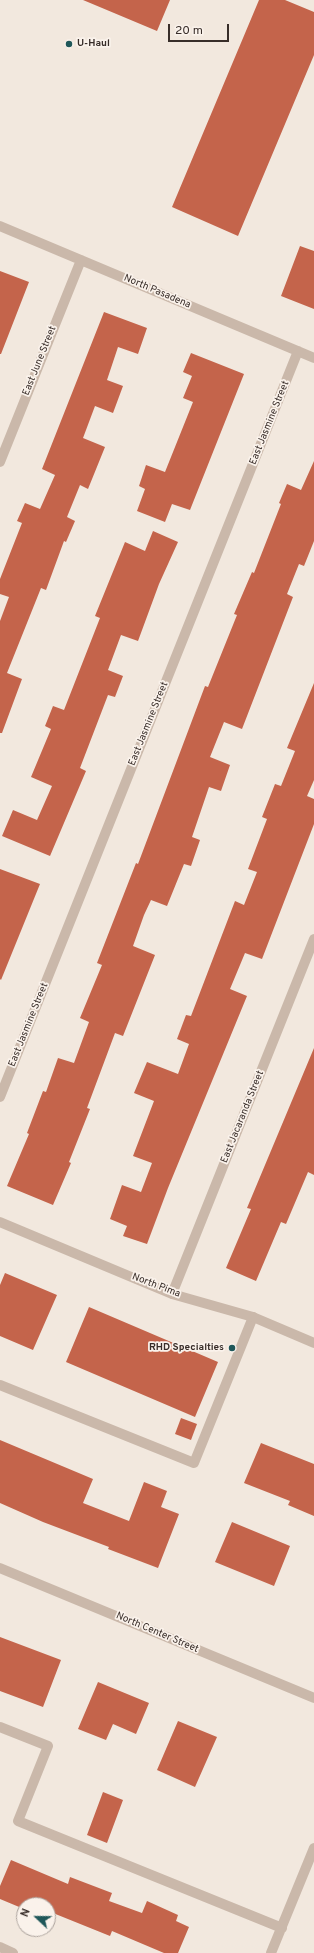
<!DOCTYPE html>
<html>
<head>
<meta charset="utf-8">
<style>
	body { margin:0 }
	#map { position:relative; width:314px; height:1953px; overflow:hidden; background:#f2e8de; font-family:Overpass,sans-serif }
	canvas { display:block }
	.north { position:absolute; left:16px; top:1897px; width:40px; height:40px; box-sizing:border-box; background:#faf2eb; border:1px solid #aca39d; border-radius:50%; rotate:292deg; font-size:11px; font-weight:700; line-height:16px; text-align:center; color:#382d29 }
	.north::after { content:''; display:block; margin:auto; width:14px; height:18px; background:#1f5759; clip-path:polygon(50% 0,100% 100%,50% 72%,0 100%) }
	.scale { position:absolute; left:168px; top:24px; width:61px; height:18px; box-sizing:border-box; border:2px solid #382d29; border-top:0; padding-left:5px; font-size:12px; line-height:14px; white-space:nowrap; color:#382d29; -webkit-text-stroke:3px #faf2eb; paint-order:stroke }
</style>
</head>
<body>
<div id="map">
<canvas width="314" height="1953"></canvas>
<div class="north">N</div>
<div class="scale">20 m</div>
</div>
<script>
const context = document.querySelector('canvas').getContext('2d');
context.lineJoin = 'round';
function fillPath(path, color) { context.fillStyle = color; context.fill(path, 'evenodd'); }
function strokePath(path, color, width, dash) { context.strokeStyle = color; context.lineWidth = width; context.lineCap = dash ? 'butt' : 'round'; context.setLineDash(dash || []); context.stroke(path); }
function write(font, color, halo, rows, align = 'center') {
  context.font = font + ' Overpass,sans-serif'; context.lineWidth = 3.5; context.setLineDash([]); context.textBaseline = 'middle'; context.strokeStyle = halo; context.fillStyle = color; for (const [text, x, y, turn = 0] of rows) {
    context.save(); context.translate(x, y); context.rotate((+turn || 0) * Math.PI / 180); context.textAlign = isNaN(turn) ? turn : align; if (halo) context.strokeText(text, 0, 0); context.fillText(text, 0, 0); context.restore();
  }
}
fillPath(new Path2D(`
	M83 0H170L157 31Z
	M259 0H285L314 12V55L238 236 172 207Z
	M300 246 314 251V309L281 296Z
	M0 271 29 282 1 354H0Z
	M104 312 147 328 138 354 118 347 107 380 123 386 113 413 95 406 83 438 105 447 88 489 80 485 67 517 75 521 66 542 64 541 46 590 41 588 7 673 22 679 2 733H0V621L9 597 0 594V579L22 523 17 521 25 503 40 509 55 475 42 469Z
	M191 353 244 374 190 510 172 504 165 522 137 511 145 489 139 486 146 465 165 472 193 402 183 398 192 376 183 372Z
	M314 461V541L304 566 299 564 287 594 293 597 242 729 224 722 210 757 230 765 221 791 209 787 192 837 200 840 191 866 184 864 167 906 151 900 144 915 133 946 155 955 123 1036 115 1033 87 1108 90 1109 69 1162 71 1163 53 1205 7 1186 29 1134 27 1133 43 1091 46 1092 58 1058 74 1063 89 1022 80 1018 102 965 97 963 136 863 138 864 205 686 208 687 237 615 234 614 252 572 254 573 281 504 279 503 287 484 301 490Z
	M153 531 178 542 159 584 138 641 121 635 108 670 123 676 115 697 108 695 80 768 86 771 50 856 2 836 13 810 37 820 52 786 31 777 51 729 45 726 53 706 64 710 100 618 95 616 125 542 145 551Z
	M314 683V780L307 796 314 799V824L262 959 245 953 230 989 247 996 168 1188 147 1244 123 1236 127 1226 110 1219 122 1185 141 1192 152 1163 133 1156 154 1101 134 1093 147 1062 178 1074 189 1044 177 1039 186 1015 191 1016 235 901 244 905 257 872 248 869 267 819 262 817 275 784 281 786 295 751 287 748Z
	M0 869 40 884 1 980 0 979Z
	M314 1048V1175L308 1172 286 1224 281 1222 256 1281 226 1268 251 1209 247 1208Z
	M5 1273 57 1295 33 1350 0 1336V1285Z
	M89 1307 218 1362 195 1417 66 1362Z
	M181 1418 197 1424 191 1440 175 1434Z
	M0 1440 93 1479 83 1503 129 1521 144 1482 167 1491 161 1507 179 1514 158 1568 108 1549 109 1547 43 1522 0 1503Z
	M261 1443 314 1464V1516L288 1505 290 1501 244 1483Z
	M232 1522 290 1546 274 1586 215 1562Z
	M0 1637 61 1660 43 1707 0 1691Z
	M98 1682 149 1703 136 1734 113 1724 106 1740 78 1729Z
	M178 1721 217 1737 195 1787 157 1770Z
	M103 1792 123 1800 107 1843 87 1835Z
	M11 1860 68 1884 70 1877 112 1893 109 1901 142 1913 147 1901 178 1915 176 1921 189 1927 178 1953H164L112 1931 110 1936 48 1911V1905H32L24 1902V1909L0 1899V1886Z`), '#c4644b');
strokePath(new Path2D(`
	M0 1385 194 1463 253 1317
	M0 1727 48 1746 18 1821 282 1928
	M271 1953 314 1848`), '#cab8aa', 10);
strokePath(new Path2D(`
	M0 226 314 358
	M0 462 81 260
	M0 1097 298 351
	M0 1222 172 1294 253 1317 314 1343
	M172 1294 314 939
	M0 1947 13 1953`), '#cab8aa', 10);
strokePath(new Path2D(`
	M0 1568 314 1698`), '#cab8aa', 10);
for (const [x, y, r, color] of [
	[69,44,4,"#1f5759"],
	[232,1348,4,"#1f5759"]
]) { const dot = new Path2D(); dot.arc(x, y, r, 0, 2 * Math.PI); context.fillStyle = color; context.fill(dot); strokePath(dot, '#faf2eb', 1.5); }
write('bold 10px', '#382d29', '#faf2eb', [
	["U-Haul",77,44],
	["RHD Specialties",224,1348,"right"]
], 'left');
write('10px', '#382d29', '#faf2eb', [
	["North Pasadena",157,292,23],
	["East June Street",40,361,-68],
	["East Jasmine Street",270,423,-68],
	["East Jasmine Street",149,724,-68],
	["East Jasmine Street",29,1025,-68],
	["East Jacaranda Street",243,1117,-68],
	["North Pima",156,1286,21],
	["North Center Street",157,1633,23]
]);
</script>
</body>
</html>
